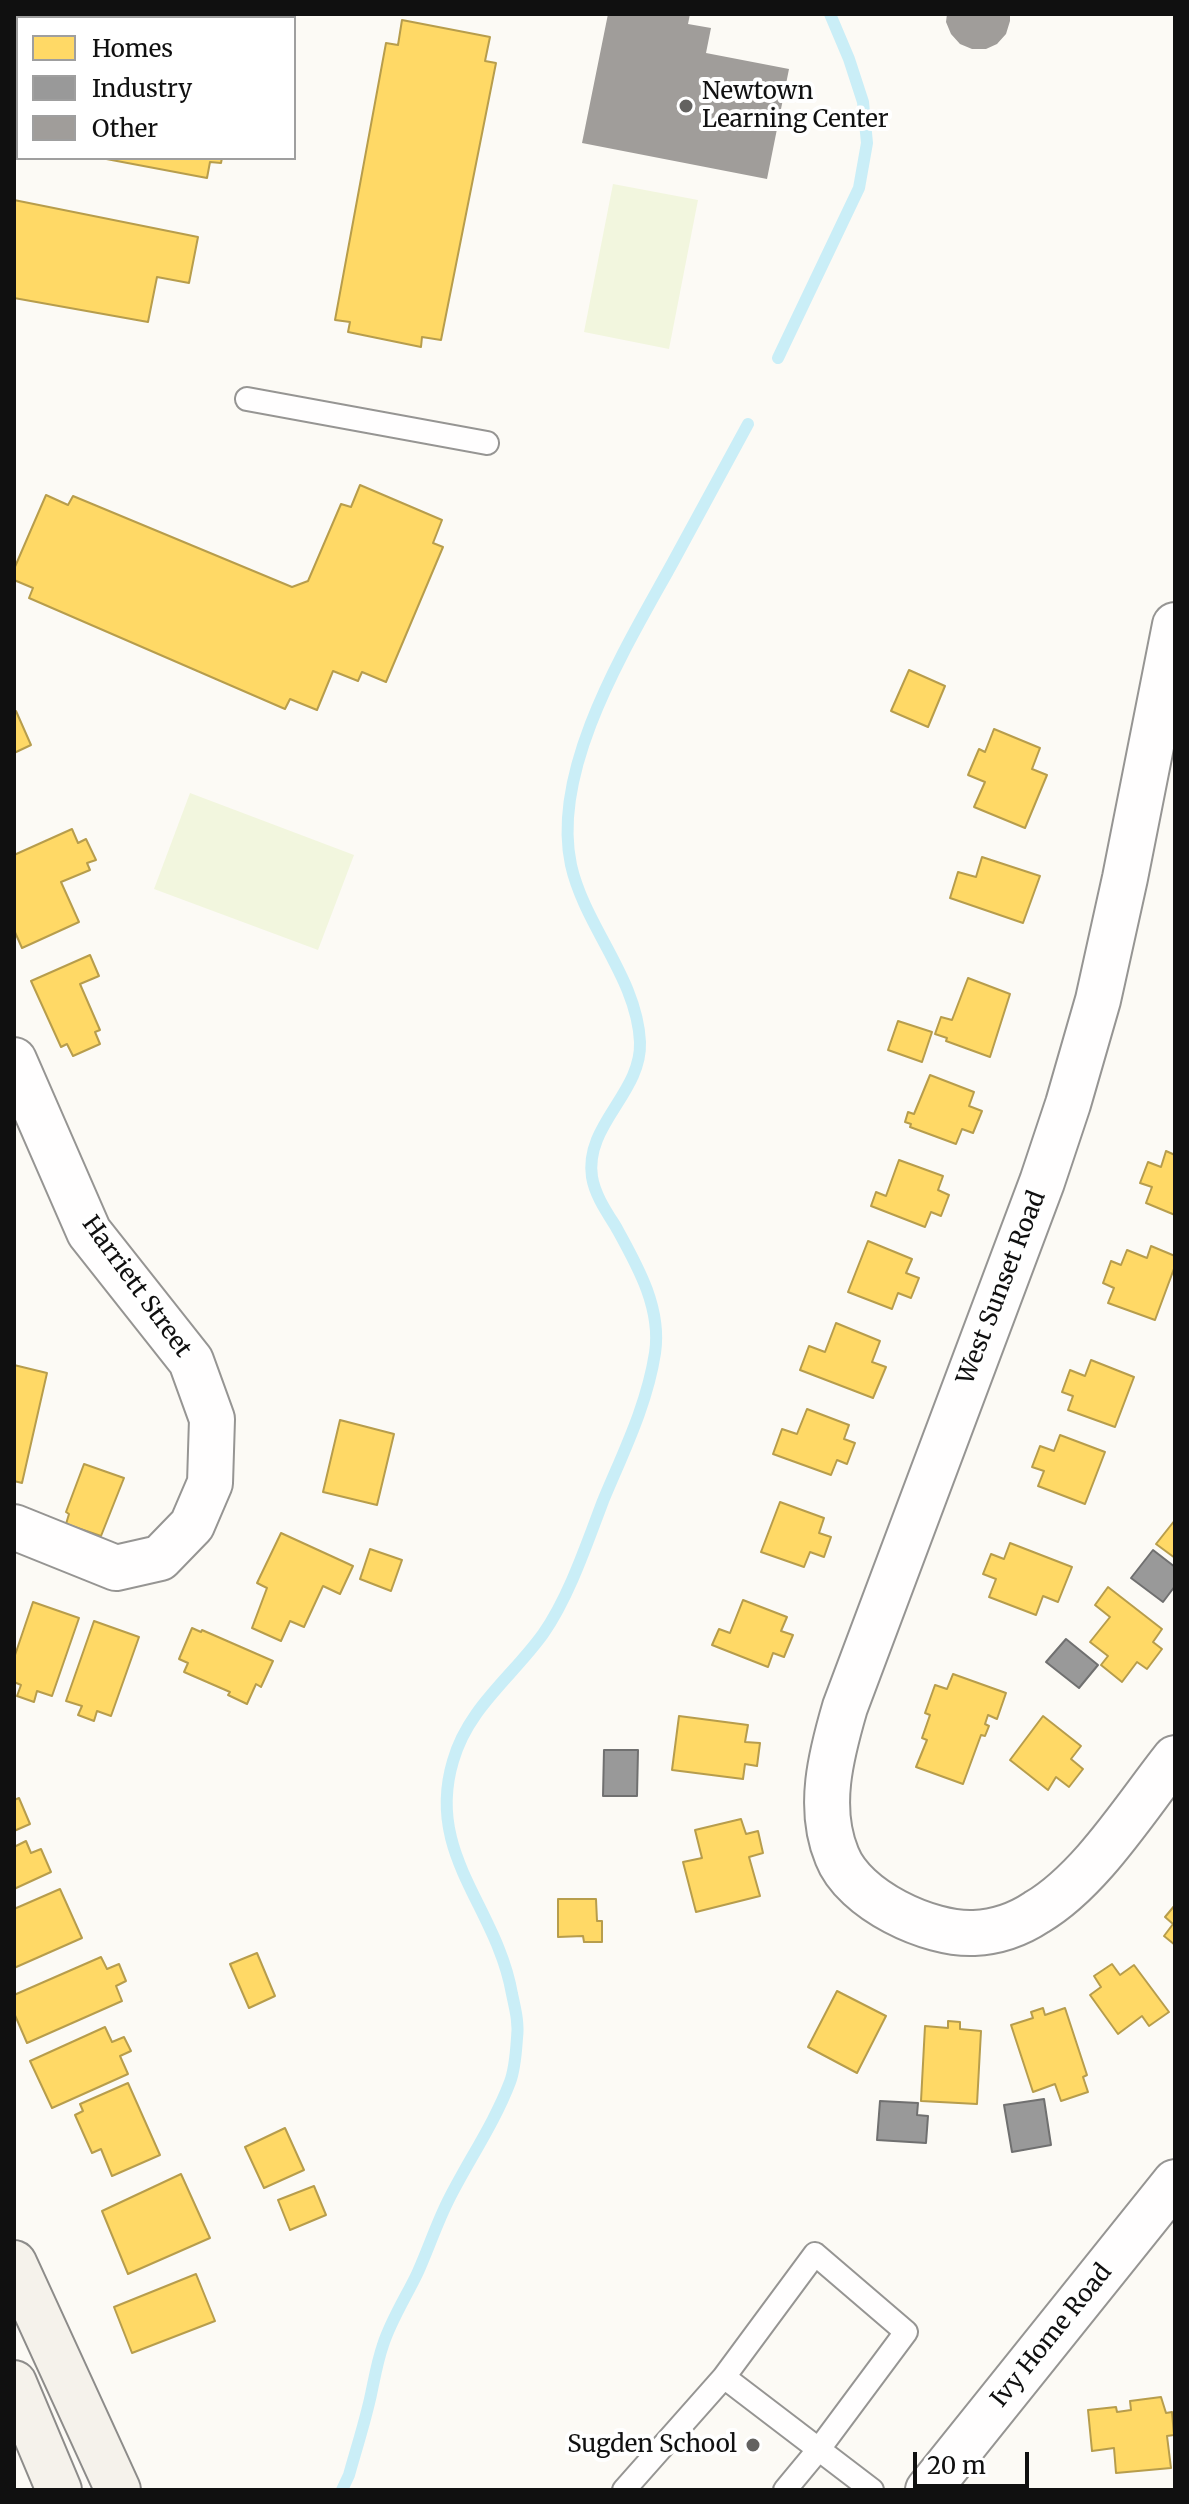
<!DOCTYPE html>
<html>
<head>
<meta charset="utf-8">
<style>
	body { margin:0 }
	#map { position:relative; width:1189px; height:2504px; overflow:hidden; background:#fcfaf5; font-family:Merriweather,serif }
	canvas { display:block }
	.frame { position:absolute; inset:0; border:16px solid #101010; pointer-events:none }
	.legend { position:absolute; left:16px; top:16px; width:280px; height:144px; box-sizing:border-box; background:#fff; border:2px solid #9f9f9f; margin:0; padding:10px 14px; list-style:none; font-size:24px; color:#101010 }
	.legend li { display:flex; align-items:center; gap:16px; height:40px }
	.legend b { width:40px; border:2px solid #9f9f9f }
	.scale { position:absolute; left:913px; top:2452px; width:116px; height:36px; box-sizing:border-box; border:4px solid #101010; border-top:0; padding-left:10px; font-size:24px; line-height:28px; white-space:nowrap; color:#101010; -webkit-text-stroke:6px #fff; paint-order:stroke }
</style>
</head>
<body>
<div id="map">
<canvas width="1189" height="2504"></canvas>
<div class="frame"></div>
<ul class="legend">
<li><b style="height:22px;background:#ffd966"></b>Homes</li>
<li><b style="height:22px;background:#999"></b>Industry</li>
<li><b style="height:22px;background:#a09d9a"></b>Other</li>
</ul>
<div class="scale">20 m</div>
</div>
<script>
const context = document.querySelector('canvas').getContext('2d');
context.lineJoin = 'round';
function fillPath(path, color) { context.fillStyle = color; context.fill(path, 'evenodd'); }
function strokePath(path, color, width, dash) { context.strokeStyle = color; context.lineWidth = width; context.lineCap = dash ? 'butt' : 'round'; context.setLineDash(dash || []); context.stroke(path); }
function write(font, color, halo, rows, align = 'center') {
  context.font = font + ' Merriweather,serif'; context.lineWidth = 8; context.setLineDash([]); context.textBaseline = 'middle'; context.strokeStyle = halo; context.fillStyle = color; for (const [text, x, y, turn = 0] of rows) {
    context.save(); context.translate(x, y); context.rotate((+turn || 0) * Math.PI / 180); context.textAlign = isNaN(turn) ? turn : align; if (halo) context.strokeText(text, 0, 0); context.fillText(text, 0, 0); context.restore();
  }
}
fillPath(new Path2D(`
	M613 184 698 200 669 349 584 332Z
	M190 793 354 855 318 950 154 889Z`), '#f2f6de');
const homes = new Path2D(`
	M402 20 490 37 485 61 496 63 441 340 422 337 421 347 348 332 350 322 335 320 386 43 398 45Z
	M14 34 18 35V143L14 142Z
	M101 158H222L221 163 210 162 207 178Z
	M14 200 198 237 189 283 157 277 148 322 14 298Z
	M360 485 442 520 433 543 443 547 386 682 362 672 358 681 333 671 317 710 290 699 285 709 29 598 33 588 14 580V569L46 495 68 505 73 496 292 587 308 581 341 504 351 507Z
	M909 670 945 686 928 727 891 711Z
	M16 711 31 745 14 753V712Z
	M994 729 1040 748 1032 769 1047 775 1025 828 974 807 985 782 968 775 979 749 985 752Z
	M72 829 78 843 86 839 96 860 87 863 90 870 61 882 79 922 22 948 14 930V855Z
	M982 857 1040 876 1023 923 950 898 958 872 976 877Z
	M90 955 99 976 80 984 100 1030 95 1032 100 1044 73 1056 67 1044 61 1047 31 981Z
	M968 978 1010 994 990 1057 946 1041 947 1038 935 1034 941 1017 952 1020Z
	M898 1021 932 1032 922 1062 888 1050Z
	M930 1075 974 1092 969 1106 982 1111 973 1133 962 1129 956 1144 910 1127 911 1124 905 1122 908 1112 914 1114Z
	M1166 1151 1175 1155V1215L1146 1203 1152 1187 1140 1183 1148 1162 1161 1167Z
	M899 1160 943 1176 938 1190 949 1195 941 1216 931 1212 925 1227 871 1206 876 1192 886 1196Z
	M868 1241 912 1259 906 1273 919 1278 911 1298 898 1293 892 1309 848 1292Z
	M1151 1246 1175 1256V1266L1155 1320 1108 1303 1114 1288 1103 1283 1111 1261 1121 1265 1127 1250 1147 1258Z
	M836 1323 880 1341 872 1362 886 1367 873 1398 800 1370 809 1346 825 1352Z
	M1091 1360 1134 1377 1115 1427 1068 1410 1073 1396 1062 1392 1070 1370 1085 1376Z
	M14 1365 47 1373 22 1483 14 1481Z
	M807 1409 849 1425 844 1439 855 1443 847 1464 837 1460 831 1475 773 1454 782 1429 797 1434Z
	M340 1420 394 1434 377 1505 323 1492Z
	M1060 1435 1105 1452 1085 1504 1038 1486 1044 1471 1032 1467 1040 1446 1054 1451Z
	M84 1464 124 1478 101 1536 66 1524 69 1514 66 1512Z
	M780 1502 824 1518 819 1533 831 1537 824 1557 810 1552 804 1567 761 1552Z
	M1175 1520V1558L1156 1544Z
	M281 1533 353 1566 340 1594 323 1586 304 1627 290 1621 281 1641 252 1628 267 1588 257 1583Z
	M1010 1543 1072 1567 1058 1602 1043 1596 1036 1615 989 1597 996 1579 983 1574 991 1554 1004 1559Z
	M370 1549 402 1560 391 1591 360 1579Z
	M1108 1587 1162 1629 1153 1642 1162 1649 1147 1669 1137 1662 1122 1682 1101 1665 1108 1656 1090 1642 1110 1617 1095 1605Z
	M743 1600 787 1617 781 1631 793 1635 784 1657 773 1653 768 1667 712 1645 719 1629 730 1633Z
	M33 1602 79 1618 52 1696 37 1691 34 1702 17 1696 21 1685 14 1682V1658Z
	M94 1621 139 1637 111 1716 97 1711 94 1721 78 1715 82 1706 66 1701Z
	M192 1628 201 1632 202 1630 273 1661 261 1687 256 1684 247 1704 228 1695 230 1692 184 1672 188 1663 179 1659Z
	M953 1674 1006 1693 997 1719 988 1715 985 1724 989 1726 985 1736 981 1735 963 1784 916 1767 927 1740 922 1738 930 1715 925 1713 935 1685 947 1689Z
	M679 1716 748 1725 745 1742 760 1743 757 1766 745 1764 743 1779 672 1770Z
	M1043 1716 1081 1746 1071 1759 1083 1769 1069 1787 1056 1777 1048 1790 1010 1760Z
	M19 1798 30 1824 14 1831V1800Z
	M741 1819 746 1834 758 1831 763 1853 749 1857 760 1896 696 1912 683 1862 702 1858 695 1830Z
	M26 1841 31 1853 41 1849 51 1872 14 1889V1847Z
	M60 1889 82 1938 14 1968V1909Z
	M558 1899H596L597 1921H602V1942H584L583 1936 558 1937Z
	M1175 1905V1945L1164 1936 1173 1924 1165 1917Z
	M257 1953 275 1996 249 2008 230 1964Z
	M101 1957 107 1969 119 1964 126 1981 116 1986 122 2001 27 2043 14 2013V1995Z
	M1112 1964 1120 1975 1134 1965 1169 2012 1149 2026 1142 2016 1118 2034 1090 1995 1101 1987 1094 1976Z
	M837 1991 886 2016 857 2073 808 2047Z
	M1043 2008 1045 2015 1065 2008 1087 2075 1083 2077 1088 2092 1061 2101 1055 2084 1033 2092 1011 2025 1033 2018 1031 2012Z
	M948 2021 960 2022V2029L981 2031 977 2104 921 2101 925 2026 948 2028Z
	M105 2027 112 2042 124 2037 131 2051 120 2056 128 2074 52 2108 30 2061Z
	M128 2083 160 2155 112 2176 101 2149 92 2153 75 2115 83 2111 80 2104Z
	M285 2128 304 2170 264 2188 245 2147Z
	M181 2174 210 2238 128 2274 102 2211Z
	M314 2186 326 2215 290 2230 278 2200Z
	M196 2274 215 2321 132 2353 114 2307Z
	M1161 2397 1166 2413 1172 2412 1174 2435 1167 2436 1171 2468 1116 2473 1114 2448 1092 2451 1088 2410 1116 2407 1117 2412 1131 2410 1130 2401Z`);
fillPath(homes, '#ffd966');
strokePath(homes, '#b79d4c', 2);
const industry = new Path2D(`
	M1153 1550 1175 1567V1586L1163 1602 1131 1578Z
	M1066 1639 1098 1665 1079 1688 1046 1662Z
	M604 1750H638L637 1796H603Z
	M1044 2099 1051 2145 1012 2152 1004 2105Z
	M880 2101 918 2103 917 2115 928 2116 926 2143 877 2140Z`);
fillPath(industry, '#999');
strokePath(industry, '#707070', 2);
strokePath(new Path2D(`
	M778 358 859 188 867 143 863 102 849 59 830 14
	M342 2490 349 2475C356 2450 364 2425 370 2399 374 2381 377 2362 383 2345 391 2320 406 2297 417 2274 428 2250 436 2225 448 2201 468 2161 494 2124 510 2082 515 2069 516 2052 517 2038 519 2023 515 2008 512 1994 497 1907 425 1854 453 1761 468 1708 512 1677 543 1634 569 1597 587 1543 603 1501 623 1453 647 1405 655 1353 662 1308 637 1265 616 1227 606 1211 595 1195 592 1177 584 1125 642 1093 640 1042 637 978 585 927 571 865 550 768 628 644 673 562 698 516 723 470 748 424`), '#caeef7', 12);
fillPath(new Path2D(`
	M608 14H690L688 24 711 28 706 53 789 69 767 179 582 143Z
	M947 14H1010V21L1006 34 997 44 986 49H972L960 44 951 34 946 22Z`), '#a09d9a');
const lane = new Path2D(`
	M247 399 487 443
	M724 2377 872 2490
	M624 2490 724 2377 815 2254 906 2332 819 2449 785 2490`);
const street = new Path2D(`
	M1175 625 1125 878 1098 1000 1068 1104 1042 1182 845 1707C831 1755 817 1808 837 1856 854 1900 929 1935 974 1933 996 1932 1019 1924 1037 1912 1091 1880 1136 1807 1175 1758
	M14 1060 89 1232 191 1361 212 1419 210 1483 192 1525 160 1558 116 1568 14 1527
	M928 2490 1175 2182`);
const secondary = new Path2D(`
	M14 2263 118 2490
	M14 2383 59 2490`);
strokePath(lane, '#969593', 26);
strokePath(street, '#969593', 48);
strokePath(secondary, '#8d8c8a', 48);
strokePath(lane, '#fffefe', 22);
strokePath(street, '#fffefe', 44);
strokePath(secondary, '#f5f2eb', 44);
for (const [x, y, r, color] of [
	[686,106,8,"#636260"],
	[753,2445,8,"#636260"]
]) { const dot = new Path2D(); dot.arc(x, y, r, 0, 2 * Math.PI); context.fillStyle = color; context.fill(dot); strokePath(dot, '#fff', 3); }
write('24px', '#101010', '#fff', [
	["Newtown",702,92],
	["Learning Center",702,120],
	["Sugden School",737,2445,"right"]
], 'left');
write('24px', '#101010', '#fff', [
	["Harriett Street",136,1287,54],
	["West Sunset Road",1002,1288,-69],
	["Ivy Home Road",1052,2336,-51]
]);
</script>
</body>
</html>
